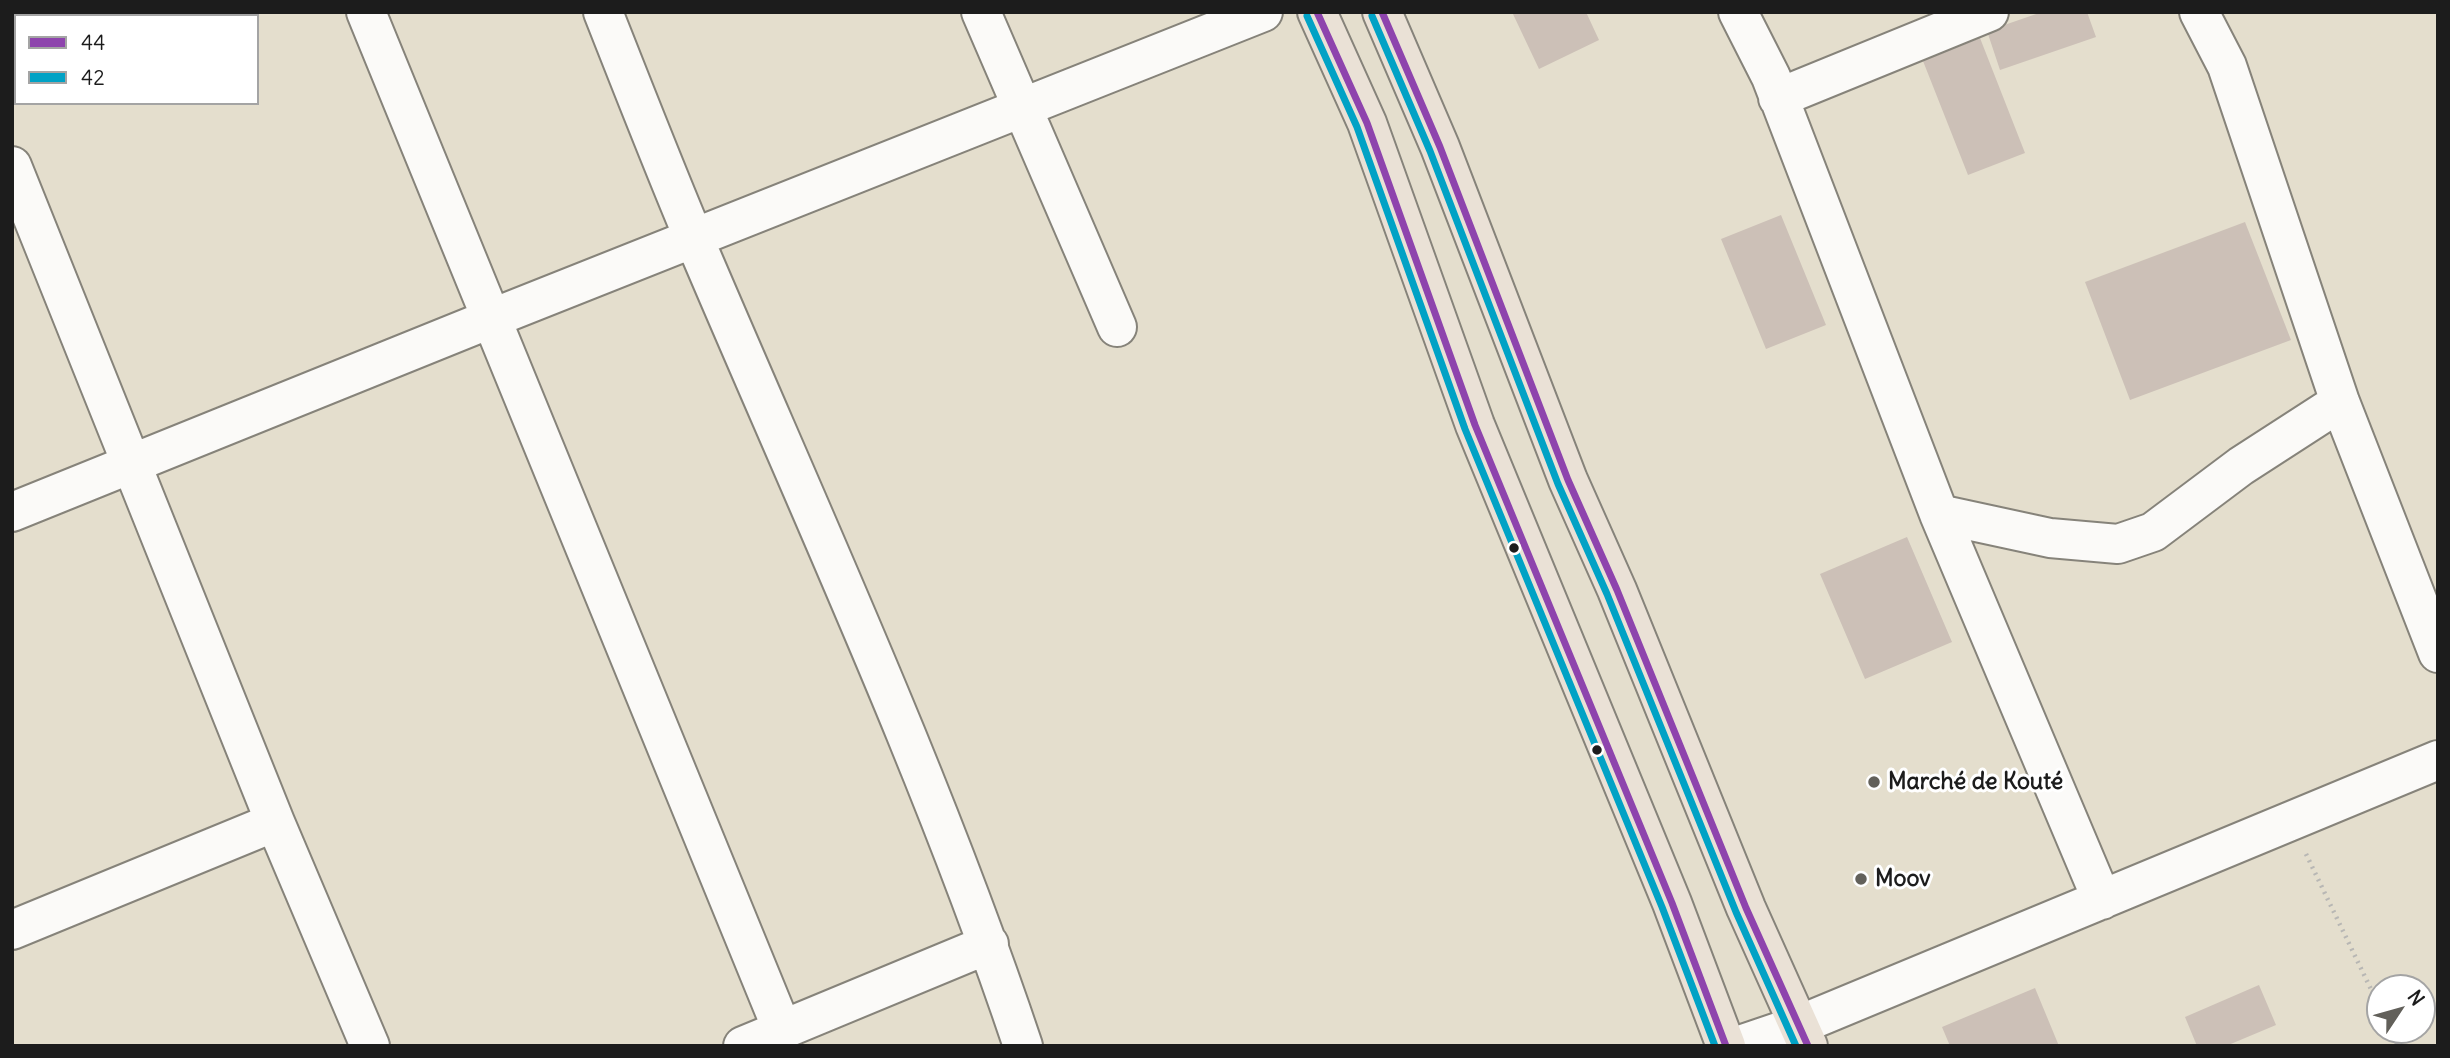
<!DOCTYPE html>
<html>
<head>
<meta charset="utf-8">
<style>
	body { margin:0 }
	#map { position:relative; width:2450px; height:1058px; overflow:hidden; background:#e4decd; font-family:Delius,sans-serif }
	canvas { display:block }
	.frame { position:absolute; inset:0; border:14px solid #1c1c1c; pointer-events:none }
	.legend { position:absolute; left:14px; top:14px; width:245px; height:91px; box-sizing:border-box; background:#fff; border:2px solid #a4a4a4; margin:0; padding:9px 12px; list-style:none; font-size:21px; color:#1c1c1c }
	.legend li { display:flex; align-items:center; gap:14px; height:35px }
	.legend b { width:35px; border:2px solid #a4a4a4 }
	.north { position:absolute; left:2366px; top:974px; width:70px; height:70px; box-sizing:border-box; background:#fff; border:2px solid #a4a4a4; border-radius:50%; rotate:54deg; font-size:19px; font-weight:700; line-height:28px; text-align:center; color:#1c1c1c }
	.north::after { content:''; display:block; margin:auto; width:24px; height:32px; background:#62605a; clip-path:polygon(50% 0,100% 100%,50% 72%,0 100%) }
</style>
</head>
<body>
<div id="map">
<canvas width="2450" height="1058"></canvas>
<div class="frame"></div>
<ul class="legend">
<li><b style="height:9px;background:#8e44ad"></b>44</li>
<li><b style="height:9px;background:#01a2c5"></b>42</li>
</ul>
<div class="north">N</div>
</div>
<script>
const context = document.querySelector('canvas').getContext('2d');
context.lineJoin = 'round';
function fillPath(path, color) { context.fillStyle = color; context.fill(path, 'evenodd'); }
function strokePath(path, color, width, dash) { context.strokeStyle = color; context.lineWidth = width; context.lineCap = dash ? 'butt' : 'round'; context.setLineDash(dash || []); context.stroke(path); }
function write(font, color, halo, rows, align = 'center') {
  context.font = font + ' Delius,sans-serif'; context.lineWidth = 6; context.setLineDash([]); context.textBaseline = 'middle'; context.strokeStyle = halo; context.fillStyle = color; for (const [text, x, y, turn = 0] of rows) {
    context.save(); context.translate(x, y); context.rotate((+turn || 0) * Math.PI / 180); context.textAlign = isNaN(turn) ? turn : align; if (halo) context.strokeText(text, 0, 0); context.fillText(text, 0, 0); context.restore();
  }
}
fillPath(new Path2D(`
	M1512 12H1586L1599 40 1539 69Z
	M2042 12H2087L2096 37 2000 70 1987 31Z
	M1980 38 2025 153 1968 175 1923 61Z
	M1781 215 1826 325 1766 349 1721 239Z
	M2245 222 2291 340 2130 400 2085 282Z
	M1907 537 1952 642 1865 679 1820 574Z
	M2259 985 2276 1025 2226 1046H2197L2185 1017Z
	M2035 988 2059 1046H1950L1942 1027Z`), '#ccc0b7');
const minor = new Path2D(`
	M366 12 782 1029
	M603 12C633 88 663 165 695 241 808 507 931 771 1023 1046
	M981 12 1117 327
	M1738 12 1771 77 1939 514 2050 538 2118 544 2153 532 2241 466 2340 402
	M2199 12 2227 66 2340 402 2438 653
	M1778 98 1989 12
	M12 166 275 822 370 1046
	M12 512 490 319 1263 12
	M1939 514 2102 900
	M12 930 275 822
	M743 1046 989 944
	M1737 1046 1799 1025 2438 760`);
const major = new Path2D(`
	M1317 12 1367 123 1475 425 1672 903 1726 1046
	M1382 12 1440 147 1568 480 1617 590 1746 908 1808 1046`);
strokePath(minor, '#86837a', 42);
strokePath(major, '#86837a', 42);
strokePath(new Path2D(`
	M2306 854 2380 1008
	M2390 1030 2398 1046`), '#b8b7b4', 4.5, [2, 5]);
strokePath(minor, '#fbfaf8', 38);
strokePath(major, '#eae1d6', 38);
strokePath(new Path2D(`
	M1317 12 1367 123 1475 425 1672 903 1726 1046
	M1382 12 1440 147 1568 480 1617 590 1746 908 1808 1046`), '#8e44ad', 7);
strokePath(new Path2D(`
	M1307 16 1357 127 1465 429 1662 907 1715 1046
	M1372 16 1430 151 1558 484 1607 594 1736 912 1796 1046`), '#01a2c5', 7);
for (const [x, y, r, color] of [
	[1514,548,6,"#1c1c1c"],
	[1597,750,6,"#1c1c1c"],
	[1874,782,7,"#62605a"],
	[1861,879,7,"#62605a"]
]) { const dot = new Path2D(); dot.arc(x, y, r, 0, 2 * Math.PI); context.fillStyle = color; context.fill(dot); strokePath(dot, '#fff', 2.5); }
write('bold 23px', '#1c1c1c', '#fff', [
	["Marché de Kouté",1888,782],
	["Moov",1875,879]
], 'left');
</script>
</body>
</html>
